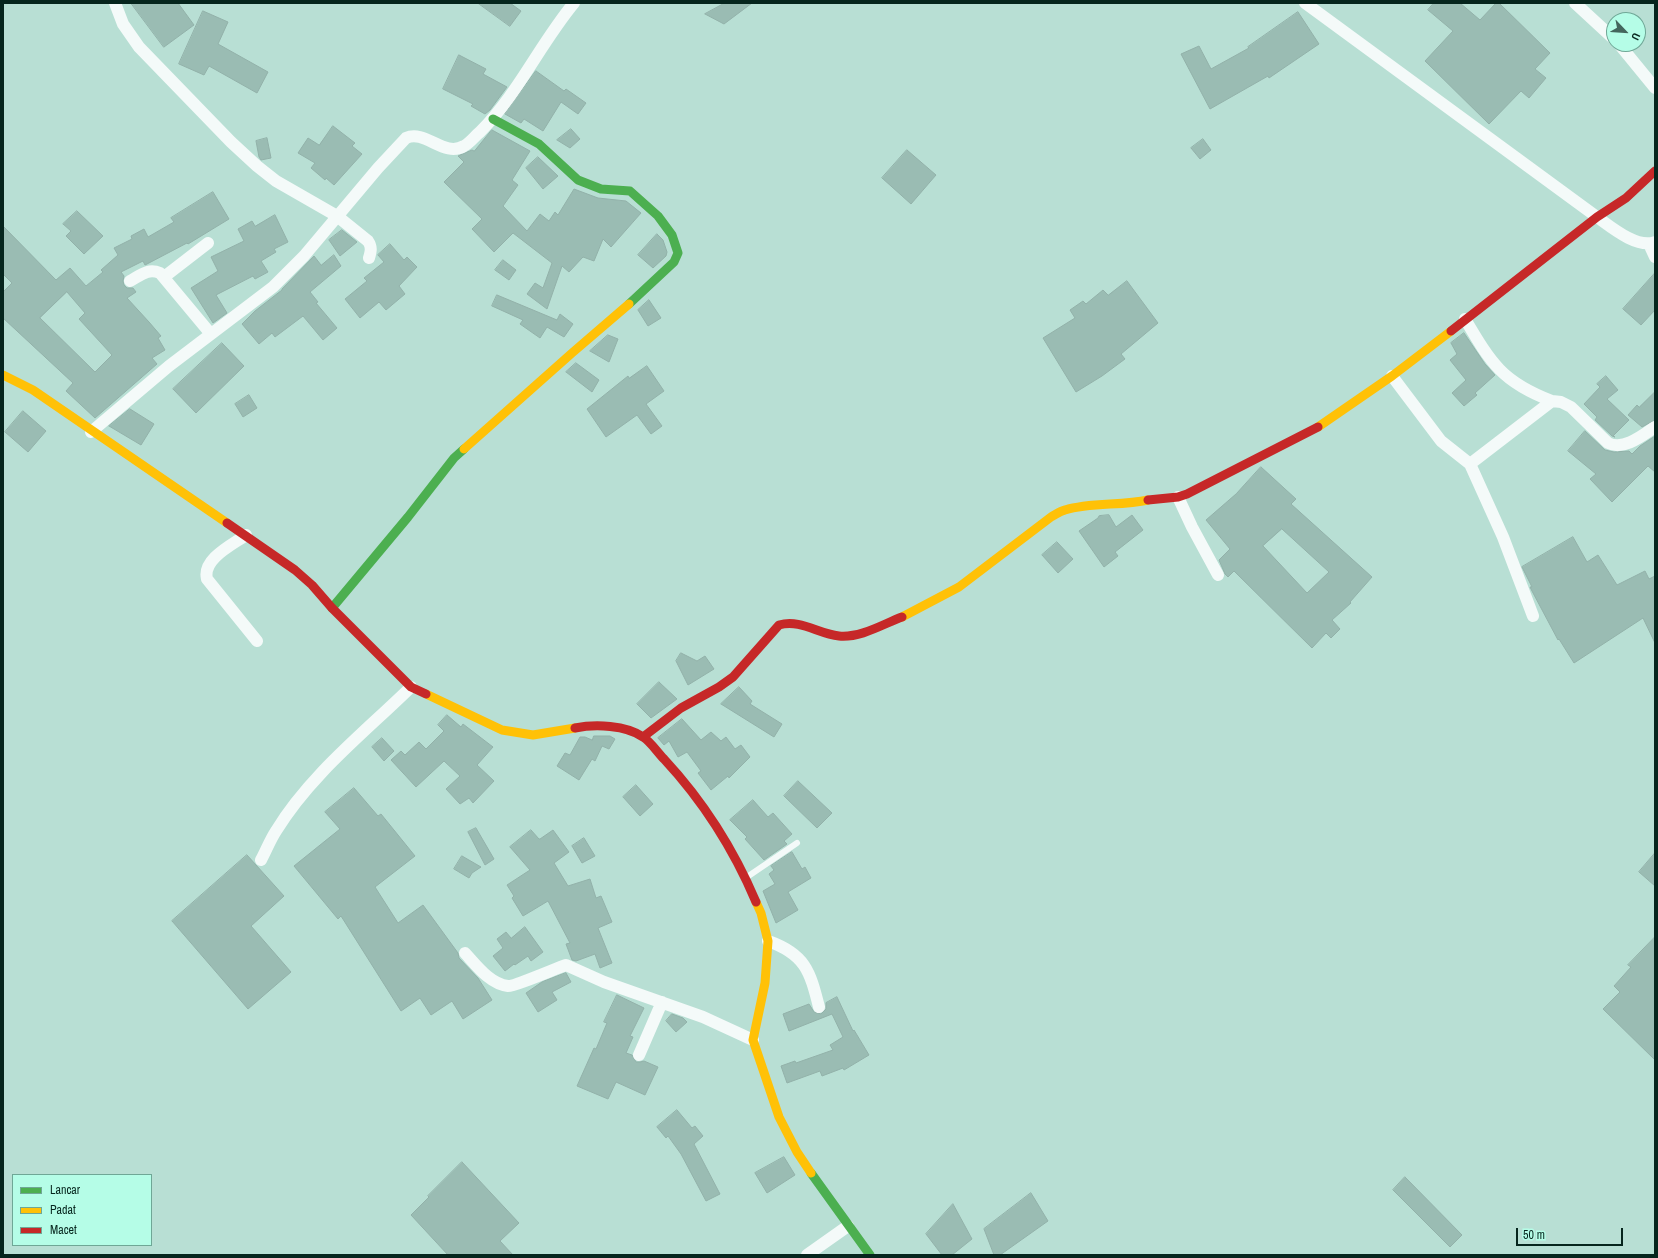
<!DOCTYPE html>
<html>
<head>
<meta charset="utf-8">
<style>
	body { margin:0 }
	#map { position:relative; width:1658px; height:1258px; overflow:hidden; background:#b8dfd4; font-family:"Archivo Narrow",sans-serif }
	canvas { display:block }
	.frame { position:absolute; inset:0; border:4px solid #06251d; pointer-events:none }
	.legend { position:absolute; left:12px; top:1174px; width:140px; height:72px; box-sizing:border-box; background:#b5fde7; border:1px solid #6fa796; margin:0; padding:5px 7px; list-style:none; font-size:12px; color:#06251d }
	.legend li { display:flex; align-items:center; gap:8px; height:20px }
	.legend b { width:20px; border:1px solid #6fa796 }
	.north { position:absolute; left:1606px; top:12px; width:40px; height:40px; box-sizing:border-box; background:#b5fde7; border:1px solid #6fa796; border-radius:50%; rotate:115deg; font-size:11px; font-weight:700; line-height:16px; text-align:center; color:#06251d }
	.north::after { content:''; display:block; margin:auto; width:14px; height:18px; background:#44665d; clip-path:polygon(50% 0,100% 100%,50% 72%,0 100%) }
	.scale { position:absolute; left:1516px; top:1228px; width:107px; height:18px; box-sizing:border-box; border:2px solid #06251d; border-top:0; padding-left:5px; font-size:12px; line-height:14px; white-space:nowrap; color:#06251d; -webkit-text-stroke:3px #b5fde7; paint-order:stroke }
</style>
</head>
<body>
<div id="map">
<canvas width="1658" height="1258"></canvas>
<div class="frame"></div>
<ul class="legend">
<li><b style="height:5px;background:#4caf50"></b>Lancar</li>
<li><b style="height:5px;background:#ffc107"></b>Padat</li>
<li><b style="height:5px;background:#c62828"></b>Macet</li>
</ul>
<div class="north">U</div>
<div class="scale">50 m</div>
</div>
<script>
const context = document.querySelector('canvas').getContext('2d');
context.lineJoin = 'round';
function fillPath(path, color) { context.fillStyle = color; context.fill(path, 'evenodd'); }
function strokePath(path, color, width, dash) { context.strokeStyle = color; context.lineWidth = width; context.lineCap = dash ? 'butt' : 'round'; context.setLineDash(dash || []); context.stroke(path); }
const building = new Path2D(`
	M131 3H178L194 25 164 47Z
	M478 3H510L521 11 510 26Z
	M725 3H752L724 24 705 14Z
	M1434 3H1460L1480 20 1496 3H1499L1550 53 1535 69 1546 78 1529 98 1521 91 1489 124 1425 61 1453 31 1428 10Z
	M203 11 228 22 218 44 268 72 257 93 209 66 204 75 179 64Z
	M1298 12 1319 44 1269 78 1268 76 1210 109 1181 54 1199 46 1211 69 1249 48 1248 47Z
	M459 55 486 69 483 74 507 87 490 110 485 114 471 106 473 104 443 89Z
	M536 71 564 91 566 89 586 103 578 114 561 102 543 131 524 119 521 123 505 114Z
	M333 126 355 143 352 146 362 154 334 185 326 178 325 180 311 168 315 163 298 153 308 138 319 145Z
	M571 129 580 139 570 148 557 140Z
	M492 130 530 151 512 180 518 185 503 206 527 231 540 214 549 221 555 212 558 215 574 189 598 198 626 201 641 213 611 247 603 239 594 261 583 257 569 272 562 266 547 309 527 294 535 283 543 288 552 263 513 233 494 252 472 229 482 219 444 182 464 162 458 156 472 150 474 151Z
	M267 138 271 158 261 160 259 157 256 141Z
	M1203 139 1211 150 1200 159 1191 148Z
	M907 150 936 175 911 204 882 178Z
	M538 157 558 176 543 189 526 168Z
	M213 192 229 219 188 244 187 243 147 264 145 265 143 261 121 272 124 276 123 281 124 285 127 288H133L136 292 127 298 149 322 161 336 158 338 165 350 152 358 157 364 95 418 66 391 73 383 3 318V292L12 283 3 274V226L56 280 70 268 86 286 103 272 101 270 118 255 114 248 132 239 131 236 144 229 148 237 174 222 171 218ZM67 292 85 313 79 319 112 355 95 372 40 318Z
	M77 211 103 236 84 254 66 236 71 231 63 224Z
	M275 215 288 242 274 249 276 252 261 261 268 272 255 279 253 276 216 295 227 313 213 323 191 288 218 271 211 257 244 241 238 229 252 221 255 226Z
	M342 230 357 242 340 256 329 240Z
	M657 234 663 240 667 252 666 256 653 268 638 255Z
	M390 244 404 260 407 257 417 267 399 286 405 294 386 310 379 302 360 318 345 299 367 281 364 278 384 262 378 255Z
	M334 255 341 266 310 292 318 302 316 303 337 328 323 340 303 316 275 337 272 333 259 344 242 324 255 311 282 290V289L314 256 321 265Z
	M503 260 516 270 509 280 495 270Z
	M1655 273V310L1641 325 1623 309Z
	M1127 281 1158 323 1121 354 1125 359 1102 376 1076 392 1043 338 1075 318 1070 310 1083 301 1086 304 1103 290 1108 295Z
	M497 295 557 320 560 314 573 324 564 337 547 327 540 338 520 324 523 320 492 306Z
	M649 300 661 318 648 326 638 310Z
	M1464 333 1485 364 1495 375 1475 393 1477 395 1464 406 1452 393 1466 380 1450 360 1457 354 1451 343Z
	M608 335 618 339 609 362 590 351Z
	M222 343 244 366 196 413 173 389Z
	M576 363 599 380 592 392 566 372Z
	M647 366 664 391 646 404 662 426 651 434 637 415 606 437 587 409 628 376 629 378Z
	M1606 376 1618 390 1607 399 1629 420 1613 436 1615 437 1612 436 1595 420 1597 417 1584 404 1600 387 1597 384Z
	M1655 392V420L1642 427 1628 415 1637 405 1639 407Z
	M249 395 257 408 243 417 235 404Z
	M130 409 154 424 141 445 109 426Z
	M23 411 46 431 28 452 5 432Z
	M1585 431 1605 450 1614 452 1629 451 1632 454 1640 446 1655 436V472L1648 466 1612 502 1590 479 1596 474 1568 451Z
	M1261 467 1296 499 1291 504 1372 577 1350 602 1351 603 1332 620 1340 629 1331 638 1326 633 1312 648 1234 571 1228 577 1225 574 1219 560 1230 549 1206 520 1236 494ZM1282 529 1329 572 1307 593 1263 546Z
	M1109 515 1116 527 1132 515 1143 530 1115 552 1118 556 1104 567 1079 531 1098 518 1099 516Z
	M1573 537 1587 562 1598 555 1617 585 1645 571 1649 579 1655 576V643L1643 618 1574 663 1559 639 1558 640 1532 591 1530 587H1532L1522 567Z
	M1057 542 1073 559 1058 573 1042 555Z
	M681 653 697 661 705 656 714 669 688 685 676 661Z
	M659 682 677 699 651 718 637 704Z
	M739 687 752 701 750 704 782 724 774 737 721 704Z
	M447 715 461 727 463 724 493 747 477 765 494 781 473 803 469 798 460 804 446 789 460 776 444 761 416 787 391 760 401 751 405 755 419 742 426 749 444 731 438 725Z
	M682 719 701 740 711 732 721 741 726 737 735 749 741 745 750 757 729 778 728 776 711 790 698 773 701 771 687 752 678 757 669 741 664 745 658 738Z
	M594 736H610L615 739 609 749 602 746 595 761 592 759 579 780 557 766 565 753 570 755 580 737H585L592 740Z
	M382 738 394 751 384 761 372 747Z
	M798 781 832 813 817 828 784 796Z
	M636 785 653 804 640 816 623 797Z
	M354 788 378 816 381 814 415 856 375 887 398 923 423 905 458 953 459 958 478 978 492 1000 463 1019 452 1001 431 1015 420 998 401 1011 341 916 338 919 294 866 340 829 325 812Z
	M753 800 768 817 773 813 792 834 784 841 787 844 764 860 745 839 747 837 730 820Z
	M476 828 494 859 485 865 468 832Z
	M531 830 539 839H540L553 830 569 852 554 863 568 886 590 879 596 898 601 896 612 922 598 928 612 963 600 968 595 954 576 961 572 960 566 944 570 943 548 901 523 916 512 898 514 896 507 885 530 870 510 847Z
	M584 838 595 856 582 863 572 846Z
	M792 852 802 869 805 867 811 878 788 892 798 910 776 923 763 891 775 884 769 874 774 870 771 866Z
	M1655 853V886L1639 872Z
	M247 855 284 896 251 926 291 972 248 1009 172 921Z
	M462 856 481 867 472 873 469 878 454 869Z
	M525 927 543 952 531 961 528 956 515 965 514 964 505 971 493 956 503 948 497 939 506 932 511 938Z
	M1655 937V1060L1603 1009 1620 992 1614 986 1631 967 1628 965Z
	M566 973 571 982 552 992 557 1000 538 1012 526 993 542 982Z
	M617 995 644 1008 630 1036 633 1037 626 1053 632 1055 636 1062H640L644 1061 658 1067 645 1095 616 1082 608 1099 577 1086 594 1048 596 1049 607 1023 604 1022Z
	M837 997 853 1031 854 1030 869 1055 844 1070 843 1068 822 1076 820 1071 787 1083 781 1066 795 1061 796 1063 833 1050 830 1045 843 1037 832 1014 789 1031 783 1014 809 1004 814 1012 821 1014 826 1009V1003Z
	M672 1014 683 1018 687 1022 676 1032 666 1021Z
	M677 1110 692 1128 695 1126 703 1136 694 1144 720 1194 706 1201 681 1154 668 1136 666 1138 657 1127Z
	M784 1157 795 1175 767 1193 755 1173Z
	M462 1162 519 1223 500 1241 513 1255H448L411 1215 429 1197 428 1196Z
	M1405 1177 1462 1235 1450 1247 1393 1190Z
	M1031 1193 1048 1221 1000 1255H994L984 1229Z
	M953 1204 972 1239 952 1255H942L926 1234Z`);
fillPath(building, '#9abcb3');
strokePath(building, '#92b1a9', 1);
strokePath(new Path2D(`
	M747 877 797 843`), '#f4faf9', 6);
strokePath(new Path2D(`
	M115 3 123 24 139 47 231 142 257 166 276 181 337 216 368 241C372 247 371 251 369 258
	M1305 3 1597 217C1611 227 1637 249 1655 242
	M1575 3 1614 39
	M1619 44 1655 88
	M1649 244 1655 257
	M164 277 208 243
	M130 281C141 275 148 268 160 273L210 333
	M1465 319C1491 363 1502 382 1552 401
	M1392 376 1441 441 1470 464 1503 537 1533 616
	M91 432 169 366 273 287 304 256 378 168 406 138C425 129 444 158 464 146 470 143 475 136 480 132 518 94 540 44 574 3
	M1470 464 1552 401 1561 402 1571 407 1608 443C1624 451 1643 435 1655 427
	M1178 497 1192 527 1218 575
	M246 535C232 545 202 559 207 579L257 641
	M261 860C266 851 270 840 276 831 310 775 365 732 411 687
	M768 941C805 954 810 971 819 1007
	M465 953C477 966 490 984 508 986 513 987 557 968 566 965L604 982 703 1017 753 1040
	M639 1055 662 1002
	M807 1255 848 1226`), '#f4faf9', 12);
strokePath(new Path2D(`
	M493 119 539 144 578 180 601 189 630 191 658 216 672 235 678 253 674 262 629 304
	M332 608 408 517 454 458 464 449
	M811 1173 870 1255`), '#4caf50', 9);
strokePath(new Path2D(`
	M3 375 33 390 227 523
	M1318 427 1392 376 1451 331
	M464 449 572 353 629 304
	M902 617 959 587 1051 517C1055 515 1060 511 1065 510 1091 502 1121 506 1148 500
	M426 694 502 730 533 735 575 728
	M756 902 761 913 768 941 765 983 753 1040 779 1117 797 1152 811 1173`), '#ffc107', 9);
strokePath(new Path2D(`
	M1451 331 1597 217 1626 198 1655 171
	M1148 500 1178 497 1187 494 1318 427
	M227 523 295 570 312 585 332 608 411 687 426 694
	M575 728C595 724 626 725 643 737 651 742 657 752 664 759 703 801 734 850 756 902
	M643 737 681 708 719 687 733 677 779 625C801 619 818 634 839 636 861 638 883 624 902 617`), '#c62828', 9);
</script>
</body>
</html>
